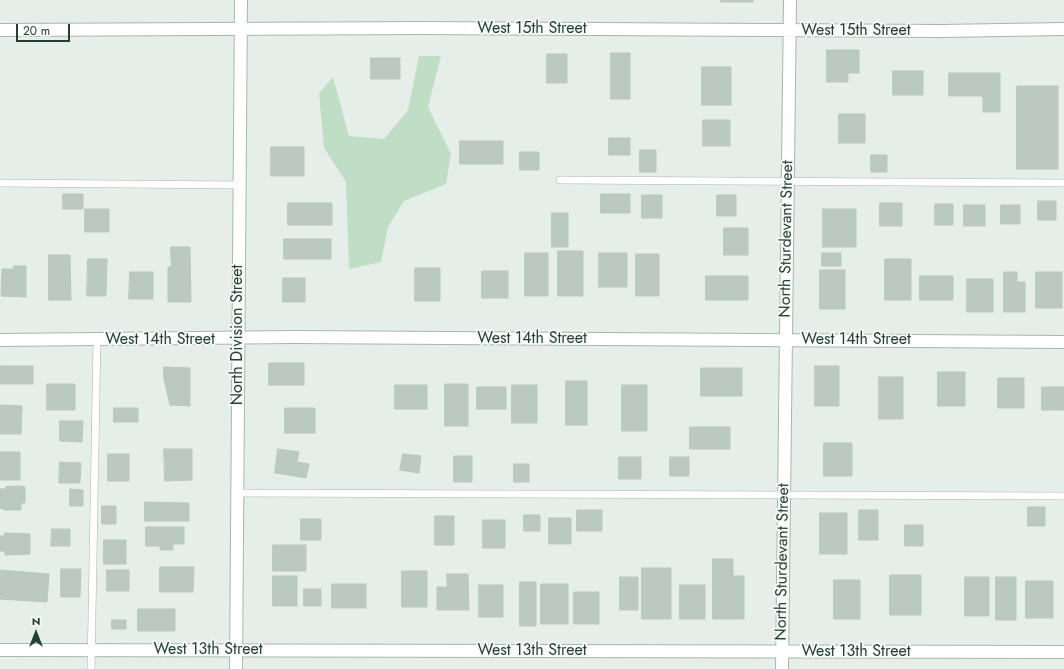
<!DOCTYPE html>
<html>
<head>
<meta charset="utf-8">
<style>
	body { margin:0 }
	#map { position:relative; width:1064px; height:669px; overflow:hidden; background:#e6eee9; font-family:Jost,sans-serif }
	canvas { display:block }
	.north { position:absolute; left:16px; top:613px; width:40px; height:40px; -webkit-text-stroke:3px #f6faf8; paint-order:stroke; rotate:0deg; font-size:11px; font-weight:700; line-height:16px; text-align:center; color:#253f35 }
	.north::after { content:''; display:block; margin:auto; width:14px; height:18px; background:#253f35; clip-path:polygon(50% 0,100% 100%,50% 72%,0 100%) }
	.scale { position:absolute; left:16px; top:24px; width:54px; height:18px; box-sizing:border-box; border:2px solid #253f35; border-top:0; padding-left:5px; font-size:12px; line-height:14px; white-space:nowrap; color:#253f35; -webkit-text-stroke:3px #f6faf8; paint-order:stroke }
</style>
</head>
<body>
<div id="map">
<canvas width="1064" height="669"></canvas>
<div class="north">N</div>
<div class="scale">20 m</div>
</div>
<script>
const context = document.querySelector('canvas').getContext('2d');
context.lineJoin = 'round';
function fillPath(path, color) { context.fillStyle = color; context.fill(path, 'evenodd'); }
function strokePath(path, color, width, dash) { context.strokeStyle = color; context.lineWidth = width; context.lineCap = dash ? 'butt' : 'round'; context.setLineDash(dash || []); context.stroke(path); }
function write(font, color, halo, rows, align = 'center') {
  context.font = font + ' Jost,sans-serif'; context.lineWidth = 3.5; context.setLineDash([]); context.textBaseline = 'middle'; context.strokeStyle = halo; context.fillStyle = color; for (const [text, x, y, turn = 0] of rows) {
    context.save(); context.translate(x, y); context.rotate((+turn || 0) * Math.PI / 180); context.textAlign = isNaN(turn) ? turn : align; if (halo) context.strokeText(text, 0, 0); context.fillText(text, 0, 0); context.restore();
  }
}
fillPath(new Path2D(`
	M419 56H441L428 107 451 154 446 184 404 201 388 227 381 262 349 269 346 182 324 148 319 93 333 77 349 136 384 139 408 110Z`), '#c0dec5');
const building = new Path2D(`
	M721 0H753V2H721Z
	M827 50H859V73H848V82H827Z
	M611 53H630V99H611Z
	M547 54H567V83H547Z
	M371 58H400V79H371Z
	M702 67H731V105H702Z
	M893 71H923V95H893Z
	M949 73H1000V112H983V96H949Z
	M1017 86H1058V169H1017Z
	M839 114H865V143H839Z
	M703 120H730V146H703Z
	M609 138H630V155H609Z
	M460 141H503V164H460Z
	M271 147H304V176H271Z
	M640 150H656V172H640Z
	M520 152H539V170H520Z
	M871 155H887V172H871Z
	M63 194H83V209H63Z
	M601 194H630V213H601Z
	M642 195H662V218H642Z
	M717 195H736V216H717Z
	M1038 201H1056V220H1038Z
	M288 203H332V225H288Z
	M880 203H902V226H880Z
	M935 204H953V225H935Z
	M964 205H985V226H964Z
	M1001 205H1020V224H1001Z
	M85 209H109V232H85Z
	M823 209H856V247H823Z
	M552 213H568V247H552Z
	M724 228H748V255H724Z
	M284 239H331V259H284Z
	M171 247H190L191 302H168V267H171Z
	M558 251H583V296H558Z
	M525 253H548V296H525Z
	M599 253H627V287H599Z
	M822 253H841V266H822Z
	M636 254H659V296H636Z
	M49 255H70L71 300H49Z
	M88 259H107L106 296H87Z
	M885 259H911V300H885Z
	M14 266H26V297L1 296 2 269H13Z
	M415 268H440V301H415Z
	M820 270H845V309H820Z
	M482 271H508V298H482Z
	M130 272H153V299H129Z
	M1004 272H1017V282H1025V312H1004Z
	M1036 272H1062V308H1036Z
	M706 276H748V300H706Z
	M920 276H953V300H920Z
	M283 278H305V302H283Z
	M967 279H993V312H967Z
	M269 363H304V385H269Z
	M0 366H33V384H0Z
	M815 366H839V406H815Z
	M164 367 190 368V406L170 405 164 379Z
	M701 368H742V396H701Z
	M938 372H965V406H938Z
	M879 377H903V419H879Z
	M998 378H1024V408H998Z
	M566 381H587V425H566Z
	M47 384H75V410H47Z
	M445 384H468V426H445Z
	M395 385H427V409H395Z
	M512 385H537V423H512Z
	M622 385H647V431H622Z
	M477 387H506V409H477Z
	M1042 387H1064V410H1042Z
	M0 405 22 406 21 434H0Z
	M114 408H138V422H114Z
	M285 408H315V433H285Z
	M60 421H83L82 442 60 441Z
	M690 427H730V449H690Z
	M824 443H852V476H824Z
	M164 449H192V480L165 481Z
	M278 449 299 452 297 462 309 464 306 478 275 473Z
	M0 452H20V480H0Z
	M108 454H129V481H108Z
	M403 454 421 456 419 473 400 470Z
	M454 456H472V482H454Z
	M619 457H641V479H619Z
	M670 457H689V476H670Z
	M60 462 81 463 80 483H59Z
	M514 464H529V482H514Z
	M21 486 25 487V503H21V510H5L0 508V489H6V487Z
	M70 489 83 490V506H70Z
	M145 502 189 503V521H145Z
	M102 506H116V524H102Z
	M1028 507H1045V526H1028Z
	M577 510H602V531H577Z
	M859 510H878V540H859Z
	M820 513H847V554H820Z
	M524 515H540V531H524Z
	M435 516H454V545H435Z
	M549 518H571V544H549Z
	M301 519H321V540H301Z
	M483 520H505V548H483Z
	M905 525H923V546H905Z
	M146 527H184V544H173V550H160V546H146Z
	M52 529H70V546H51Z
	M5 533 30 534V554L5 555V551H0V536H4Z
	M104 540H126V564H104Z
	M273 545H306V571H273Z
	M713 559H733V576H744V619H713Z
	M160 567H194L193 592H160Z
	M642 568H671V619H642Z
	M61 569H81L80 597H61Z
	M0 570 49 574 47 602 0 599Z
	M107 570H129V591H107Z
	M402 571H427V607H402Z
	M447 574H468L469 610H437V587H447Z
	M890 575H921V615H890Z
	M273 576H297V606H273Z
	M620 577H638V610H620Z
	M965 577H989V616H965Z
	M996 577H1016V620H996Z
	M834 580H860V619H834Z
	M1026 581H1053V618H1026Z
	M520 582H536V626H520Z
	M332 584H366V608H332Z
	M541 584H568V624H541Z
	M479 585H503V617H479Z
	M680 585H705V619H680Z
	M304 589H321V606H304Z
	M574 592H599V624H574Z
	M138 609H175V631H138Z
	M112 620H126V629H112Z`);
fillPath(building, '#bbc9c2');
strokePath(building, '#b8c7bf', 1);
const lane = new Path2D(`
	M560 180 1064 183
	M0 183 239 185
	M238 493 1064 496
	M91 669 97 340`);
const street = new Path2D(`
	M0 30 421 28 941 31 1064 29
	M0 340 293 337 1064 342
	M0 650 1064 652
	M782 669 790 0`);
const secondary = new Path2D(`
	M236 669 241 0`);
strokePath(lane, '#a8b6af', 8);
strokePath(street, '#a8b6af', 14);
strokePath(secondary, '#a4b9b0', 14);
strokePath(lane, '#fff', 7);
strokePath(street, '#fff', 12);
strokePath(secondary, '#fff', 12);
write('16px', '#253f35', '#f6faf8', [
	["West 15th Street",532,29],
	["West 15th Street",856,31],
	["North Sturdevant Street",787,239,-89],
	["North Division Street",238,335,-90],
	["West 14th Street",532,339],
	["West 14th Street",160,340],
	["West 14th Street",856,340],
	["North Sturdevant Street",783,562,-89],
	["West 13th Street",208,650],
	["West 13th Street",532,651],
	["West 13th Street",856,652]
]);
</script>
</body>
</html>
